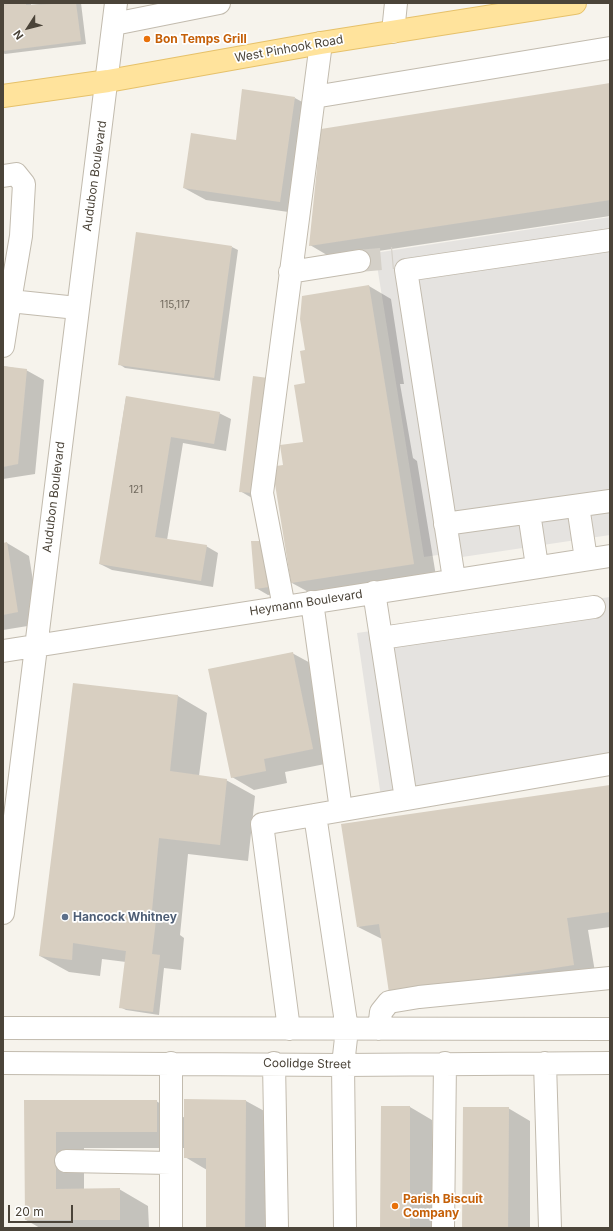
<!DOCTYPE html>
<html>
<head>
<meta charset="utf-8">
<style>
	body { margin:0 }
	#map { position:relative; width:613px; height:1231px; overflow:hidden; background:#f6f3ec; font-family:Inter,sans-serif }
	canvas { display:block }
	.frame { position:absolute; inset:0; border:4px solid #4b4439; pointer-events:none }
	.north { position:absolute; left:8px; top:8px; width:40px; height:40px; -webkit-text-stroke:3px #fff; paint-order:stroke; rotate:234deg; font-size:11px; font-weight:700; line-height:16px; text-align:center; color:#4b4439 }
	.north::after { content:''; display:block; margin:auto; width:14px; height:18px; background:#4b4439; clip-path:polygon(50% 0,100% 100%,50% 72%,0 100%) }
	.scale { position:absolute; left:8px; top:1205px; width:65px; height:18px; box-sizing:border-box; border:2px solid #4b4439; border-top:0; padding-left:5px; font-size:12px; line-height:14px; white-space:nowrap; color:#4b4439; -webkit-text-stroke:3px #fff; paint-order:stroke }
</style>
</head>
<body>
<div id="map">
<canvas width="613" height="1231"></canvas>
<div class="frame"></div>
<div class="north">N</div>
<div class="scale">20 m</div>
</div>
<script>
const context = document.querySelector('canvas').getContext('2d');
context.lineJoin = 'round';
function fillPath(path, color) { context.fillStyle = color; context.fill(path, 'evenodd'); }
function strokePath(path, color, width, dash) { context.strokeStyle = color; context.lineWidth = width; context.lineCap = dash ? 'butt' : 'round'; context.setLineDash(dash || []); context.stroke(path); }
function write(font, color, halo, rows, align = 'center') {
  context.font = font + ' Inter,sans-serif'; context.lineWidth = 3.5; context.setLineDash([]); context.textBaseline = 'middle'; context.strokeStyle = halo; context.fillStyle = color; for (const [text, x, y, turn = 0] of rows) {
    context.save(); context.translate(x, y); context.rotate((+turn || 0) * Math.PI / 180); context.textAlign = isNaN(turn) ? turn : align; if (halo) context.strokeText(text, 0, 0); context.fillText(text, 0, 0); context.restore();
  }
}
fillPath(new Path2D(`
	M610 217V535L442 560 438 555 424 557 375 253Z
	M610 597V771L382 804 357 633Z`), '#e5e3e0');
fillPath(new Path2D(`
	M3 3H31V5L48 3H81L86 44 5 54 3 53Z
	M610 84V216L332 258 310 245Z
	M295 98 317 110 302 214 206 200 184 188 236 141Z
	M232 247 238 250 220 381 125 368 119 364Z
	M369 286 391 299 404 384H400L413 458 417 461 436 576 314 595 292 583 286 465 304 443 308 384 306 351Z
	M3 366 26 370 44 380 35 474 3 479Z
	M280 386 252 498 240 491Z
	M126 397 219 413 231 419 226 451 183 443 167 540 206 546 218 553 213 587 112 570 100 564Z
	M252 542 281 593 268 595 256 588Z
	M7 543 29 556 40 624 3 630V544Z
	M292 653 314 665 335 762 285 772 287 783 254 790 232 777Z
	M74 684 178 696 207 713 199 776 226 780 255 796 248 861 188 854 180 935 184 938 181 970 164 968 159 1015 126 1010 120 1007 126 962 102 959 100 976 69 972 40 956Z
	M610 786V927L588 930 596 978 412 1005 382 939 358 927Z
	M185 1100 246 1101 268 1113 267 1228H207V1170L185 1157V1148H84V1190L119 1189 148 1206 149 1228H40L26 1220 25 1101H156L185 1118Z
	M382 1107H410L432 1120V1228H381Z
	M508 1108 530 1121V1228H463Z`), '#0003');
fillPath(new Path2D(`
	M3 3H26V5L76 3 81 41 3 51Z
	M610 83V200L309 246 321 129Z
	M242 89 295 97 280 202 183 188 191 133 236 140Z
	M136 232 232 246 214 378 118 365Z
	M369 285 414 564 291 583 274 478 276 466 283 465 280 445 303 442 294 385 305 383 300 351 305 350 300 319 302 296Z
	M3 366 27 369 18 464 3 467Z
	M253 376 268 378 254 493 239 492Z
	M126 396 220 412 214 444 171 437 155 537 207 545 201 581 99 564Z
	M251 541H265L269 587 255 589Z
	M7 542 18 612 3 615V543Z
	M293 652 313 749 264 759 266 771 231 778 208 669Z
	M73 683 178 695 170 771 227 779 220 845 159 838 151 920H156L152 954 160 955 153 1012 119 1008 126 951 73 943 72 960 39 956Z
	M610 785V912L567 918 574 965 389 993 379 924 357 927 341 824Z
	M184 1099 246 1100 245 1228H206V1158H184Z
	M24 1100H157V1132H56V1189L120 1188V1220H25Z
	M381 1106H410V1228H380Z
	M463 1107H509L508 1228H462Z`), '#d8cfc1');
strokePath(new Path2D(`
	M359 261 393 258`), '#d4d0c8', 22, [22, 11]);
const minor = new Path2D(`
	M114 24 219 3
	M393 32 396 3
	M314 97 610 48
	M3 176 16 174 24 184 21 236 10 301 3 303
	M290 272 359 261
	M3 346 10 301 77 308
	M578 506 586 559
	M529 513 537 566
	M445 524 610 501
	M454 579 406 270 610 240
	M374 592 406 799
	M312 602 341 810
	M284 607 262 493 321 43
	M381 638 594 607
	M3 651 610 556
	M315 815 347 1029 343 1065 345 1228
	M3 913 116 3
	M3 1028 610 1029
	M289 1029 262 824 610 764
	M379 1029 381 1012 389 1002 419 997 610 978
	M3 1063 343 1065 610 1063
	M171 1063V1228
	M274 1063 277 1228
	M545 1063 550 1228
	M66 1161 171 1163
	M443 1228 445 1063`);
const major = new Path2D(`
	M3 96 108 81 321 43 575 3`);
strokePath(minor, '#c2bbae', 24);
strokePath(major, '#e6c16a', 24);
strokePath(minor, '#fff', 22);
strokePath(major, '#ffe39c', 22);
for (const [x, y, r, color] of [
	[147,39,4,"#e8710a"],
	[65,917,4,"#5c6f8a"],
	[395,1206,4,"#e8710a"]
]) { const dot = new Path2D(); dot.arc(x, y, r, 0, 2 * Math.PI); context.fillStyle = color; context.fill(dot); strokePath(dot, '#fff', 1.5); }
write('10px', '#6e675b', null, [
	["115,117",175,305],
	["121",136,490]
]);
write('bold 12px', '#c56008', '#fff', [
	["Bon Temps Grill",155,39],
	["Parish Biscuit",403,1199],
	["Company",403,1213]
], 'left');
write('12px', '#4b4439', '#fff', [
	["West Pinhook Road",289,49,-10],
	["Audubon Boulevard",95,176,-82],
	["Audubon Boulevard",54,497,-83],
	["Heymann Boulevard",306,603,-9],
	["Coolidge Street",307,1064,1]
]);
write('bold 12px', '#4e5e75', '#fff', [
	["Hancock Whitney",73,917]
], 'left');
</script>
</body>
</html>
